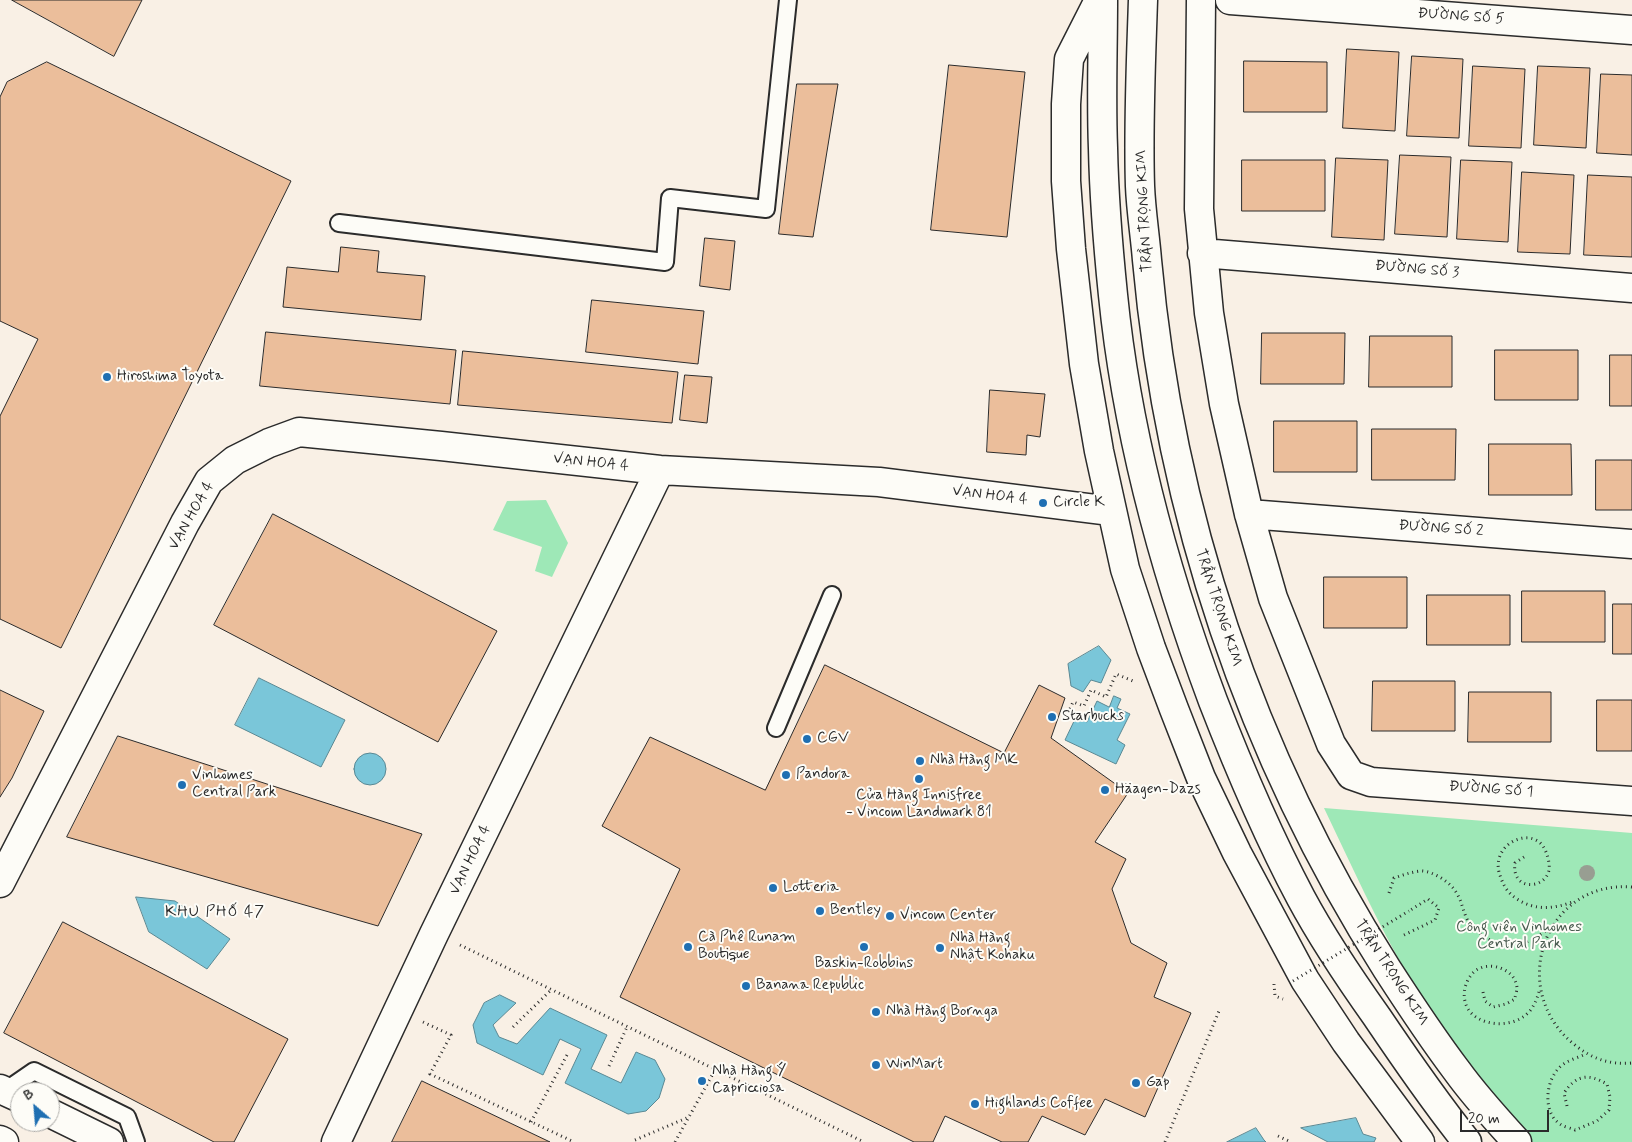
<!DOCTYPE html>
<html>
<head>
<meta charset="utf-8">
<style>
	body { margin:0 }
	#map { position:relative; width:1632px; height:1142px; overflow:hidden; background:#f9f0e5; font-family:Mynerve,sans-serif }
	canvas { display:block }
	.north { position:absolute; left:10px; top:1082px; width:50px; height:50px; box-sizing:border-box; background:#fdfcf7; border:1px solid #a9a8a5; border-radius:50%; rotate:333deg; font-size:14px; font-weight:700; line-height:20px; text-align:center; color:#2b2b2b }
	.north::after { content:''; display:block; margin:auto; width:18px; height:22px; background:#1f6fb2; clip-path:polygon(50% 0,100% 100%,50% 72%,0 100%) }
	.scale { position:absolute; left:1460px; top:1110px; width:89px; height:22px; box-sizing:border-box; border:2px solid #2b2b2b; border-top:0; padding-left:6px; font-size:15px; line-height:18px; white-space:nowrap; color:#2b2b2b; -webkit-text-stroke:4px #fdfcf7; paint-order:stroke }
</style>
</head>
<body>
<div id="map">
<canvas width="1632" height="1142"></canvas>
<div class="north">B</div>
<div class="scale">20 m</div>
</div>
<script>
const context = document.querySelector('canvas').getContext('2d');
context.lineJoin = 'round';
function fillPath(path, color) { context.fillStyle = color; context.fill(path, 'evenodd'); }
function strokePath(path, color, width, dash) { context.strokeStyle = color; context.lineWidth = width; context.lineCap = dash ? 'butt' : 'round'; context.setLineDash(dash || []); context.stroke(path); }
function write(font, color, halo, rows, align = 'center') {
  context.font = font + ' Mynerve,sans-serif'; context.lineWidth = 4; context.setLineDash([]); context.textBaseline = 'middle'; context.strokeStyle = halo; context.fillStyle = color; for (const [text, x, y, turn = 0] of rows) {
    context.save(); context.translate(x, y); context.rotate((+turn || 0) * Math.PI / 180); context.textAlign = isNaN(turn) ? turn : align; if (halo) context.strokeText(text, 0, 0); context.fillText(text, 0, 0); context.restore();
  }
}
fillPath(new Path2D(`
	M546 500 568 543 552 577 535 571 542 547 493 530 507 501Z
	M1324 808 1632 833V1142H1531C1486 1091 1444 1036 1409 977 1377 923 1351 864 1324 808Z`), '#9ee8b7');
const water = new Path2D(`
	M1099 646 1111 660 1101 683 1091 680 1083 692 1071 686 1068 664Z
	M259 678 345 720 321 767 235 725Z
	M1114 696 1121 699 1117 708 1130 714 1117 740 1125 745 1116 764 1065 740 1076 717 1087 722 1097 701 1109 707Z
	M354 769a16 16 0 1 1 32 0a16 16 0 1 1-32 0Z
	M136 897 175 901 230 939 207 969 149 932Z
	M500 995 516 1003 493 1025 499 1037 517 1044 550 1008 607 1035 591 1069 621 1083 636 1052 655 1060 665 1079 659 1098 646 1111 628 1114 565 1083 581 1049 560 1039 543 1075 477 1043 473 1025 484 1003Z
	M1356 1118 1363 1134 1376 1138 1374 1142H1328L1301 1128Z
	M1256 1128 1264 1140 1266 1142H1227Z`);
fillPath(water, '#7ac6d9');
strokePath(water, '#5a8893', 1);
const building = new Path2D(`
	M12 0H142L114 56Z
	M1347 49 1399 52 1395 131 1343 128Z
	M1412 56 1463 59 1459 138 1407 136Z
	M1244 61 1327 62V112H1244Z
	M47 62 291 181 61 648 0 619V416L38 339 0 321V97L7 82Z
	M949 65 1025 72 1007 237 931 230Z
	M1473 66 1525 69 1521 148 1469 146Z
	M1538 66 1590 68 1586 148 1534 145Z
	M1601 74 1632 75V155L1597 153Z
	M797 84H838L813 237 779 234Z
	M1400 155 1451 157 1447 237 1395 234Z
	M1336 158 1388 160 1384 240 1332 237Z
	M1242 160H1325V211H1242Z
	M1461 160 1512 162 1508 242 1457 239Z
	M1522 172 1574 175 1570 254 1518 252Z
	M1588 175 1632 177V257L1584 255Z
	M705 238 735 241 730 290 700 286Z
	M341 247 379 251 377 272 425 276 421 320 283 307 287 267 338 272Z
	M592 300 704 311 698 364 586 352Z
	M266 332 456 350 450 404 260 386Z
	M1262 333H1345L1344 384H1261Z
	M1370 336H1452V387H1369Z
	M1495 350H1578V400H1495Z
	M463 351 678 372 672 423 458 405Z
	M1610 355H1632V406H1610Z
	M685 375 712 377 707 423 680 420Z
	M990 390 1045 394 1040 437 1027 435 1026 455 987 452Z
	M1274 421H1357V472H1274Z
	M1372 429H1456L1455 480H1372Z
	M1489 444H1571L1572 495H1489Z
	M1596 460H1632V510H1596Z
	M273 514 497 631 438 742 214 625Z
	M1324 577H1407V628H1324Z
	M1522 591H1605V642H1522Z
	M1427 595H1510V645H1427Z
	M1613 604H1632V654H1613Z
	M825 665 1004 753 1039 685 1065 698 1051 738 1128 793 1095 842 1126 859 1112 889 1131 943 1167 963 1154 997 1191 1013 1145 1117 1105 1099 1085 1135 1042 1116 1028 1142H1002L945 1116 933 1142H914L620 997 680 869 602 826 650 737 765 790Z
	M1373 681H1455V731H1372Z
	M0 690 44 711 12 778 0 797Z
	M1469 692H1551V742H1468Z
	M1597 700H1632V751H1597Z
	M118 736 422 834 378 926 67 837Z
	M63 922 288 1039 234 1142H214L4 1033Z
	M422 1081 550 1142H392Z`);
fillPath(building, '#ebbe9b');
strokePath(building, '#2b2b2b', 1);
const lane = new Path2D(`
	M339 223 665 262 670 198 766 209 788 0
	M776 728 832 595
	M5 1091 34 1071 127 1117 136 1142`);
const street = new Path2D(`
	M1099 0 1069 59 1066 104V181L1071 249 1084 364 1099 451 1125 569 1151 648 1174 709 1201 778 1237 853 1305 980 1346 1042 1420 1142
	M1103 0C1103 49 1101 99 1103 148 1104 197 1108 246 1113 295 1127 435 1164 570 1213 701 1239 768 1267 834 1301 898 1323 939 1350 979 1377 1017 1406 1060 1435 1102 1467 1142
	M1143 0C1141 62 1138 124 1140 186 1141 211 1145 235 1147 260 1170 514 1250 754 1387 969 1409 1003 1432 1038 1457 1071 1475 1096 1496 1119 1517 1142
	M1201 0 1199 209 1209 313 1224 404 1249 514 1273 598 1331 744 1351 775 1371 782 1632 801
	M1230 0 1632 30
	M1202 253 1632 288
	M1249 514 1632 544
	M0 883 185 523 209 481 235 460 269 443 299 432 441 446 660 470 879 482 1111 511
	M0 1089 20 1098
	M50 1113 109 1142
	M0 1140 4 1142
	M336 1142 434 934 660 470`);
strokePath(lane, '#2b2b2b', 20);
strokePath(street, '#2b2b2b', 31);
strokePath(new Path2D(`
	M1066 718 1073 702 1084 706 1091 690 1106 697 1116 674 1133 681
	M1524 857 1515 863C1511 891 1545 890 1549 870 1550 865 1548 857 1546 852 1535 822 1486 844 1501 878 1504 887 1509 894 1517 899 1535 911 1555 909 1575 901
	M1632 887C1544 880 1506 991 1575 1045 1592 1059 1610 1065 1632 1063
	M1389 893 1394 878C1403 875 1411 872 1421 871 1433 871 1450 882 1456 892 1462 901 1463 912 1468 921 1473 928 1480 934 1488 939 1512 953 1535 941 1554 924
	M1404 935 1435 920 1439 908 1428 899 1409 911
	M460 945 864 1142
	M1274 984 1275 996 1283 999
	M1483 992 1485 1001 1493 1007 1506 1004 1515 999C1515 996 1517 991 1517 988 1516 969 1489 960 1475 971 1461 983 1460 1007 1476 1017 1491 1027 1516 1026 1529 1012 1534 1006 1537 999 1539 992
	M423 1022 451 1035 430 1074 574 1142
	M513 1027 551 990
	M609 1066 627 1027
	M1567 1106 1564 1093C1576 1075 1588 1073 1607 1084L1610 1097 1609 1110 1597 1121 1575 1130C1571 1128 1564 1127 1560 1124 1543 1113 1545 1082 1559 1068 1565 1061 1577 1058 1586 1054
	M531 1122 567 1055
	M1278 1136 1291 1142
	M635 1140 689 1117
	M675 1142 715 1070
	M1165 1142 1219 1011`), '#2b2b2b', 3, [1, 4]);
strokePath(lane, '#fdfcf7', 16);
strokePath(street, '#fdfcf7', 28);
strokePath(new Path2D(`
	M1293 981 1409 911`), '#2b2b2b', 3, [1, 4]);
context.fillStyle = '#989e92';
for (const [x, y] of [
	[1587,873]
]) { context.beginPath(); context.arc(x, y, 8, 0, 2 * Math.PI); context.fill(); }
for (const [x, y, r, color] of [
	[107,377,5,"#1f6fb2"],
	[1043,503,5,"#1f6fb2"],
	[1052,717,5,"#1f6fb2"],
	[807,739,5,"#1f6fb2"],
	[920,761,5,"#1f6fb2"],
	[786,775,5,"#1f6fb2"],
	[919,779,5,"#1f6fb2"],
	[182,785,5,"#1f6fb2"],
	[1105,790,5,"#1f6fb2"],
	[773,888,5,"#1f6fb2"],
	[820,911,5,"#1f6fb2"],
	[890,916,5,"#1f6fb2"],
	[688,947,5,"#1f6fb2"],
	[864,947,5,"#1f6fb2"],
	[940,948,5,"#1f6fb2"],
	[746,986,5,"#1f6fb2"],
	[876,1012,5,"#1f6fb2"],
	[876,1065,5,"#1f6fb2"],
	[702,1081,5,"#1f6fb2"],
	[1136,1083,5,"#1f6fb2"],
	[975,1104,5,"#1f6fb2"]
]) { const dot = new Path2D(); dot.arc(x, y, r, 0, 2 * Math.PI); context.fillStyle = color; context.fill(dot); strokePath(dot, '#fdfcf7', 2); }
write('15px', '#2b2b2b', '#fdfcf7', [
	["ĐƯỜNG SỐ 5",1461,17,4],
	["TRẦN TRỌNG KIM",1145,211,-93],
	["ĐƯỜNG SỐ 3",1417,270,5],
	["VẠN HOA 4",591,463,6],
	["VẠN HOA 4",990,496,7],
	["VẠN HOA 4",192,516,-60],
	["ĐƯỜNG SỐ 2",1441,529,4],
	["TRẦN TRỌNG KIM",1218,608,72],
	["ĐƯỜNG SỐ 1",1491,790,4],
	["VẠN HOA 4",471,860,-64],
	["TRẦN TRỌNG KIM",1391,973,57]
]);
write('15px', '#2b2b2b', '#fdfcf7', [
	["Hiroshima Toyota",117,377],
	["Circle K",1053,503],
	["Starbucks",1062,717],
	["CGV",817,739],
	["Nhà Hàng MK",930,761],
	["Pandora",796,775],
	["Vinhomes",192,776],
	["Central Park",192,793],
	["Häagen-Dazs",1115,790],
	["Cửa Hàng Innisfree",919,796,"center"],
	["- Vincom Landmark 81",919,813,"center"],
	["Lotteria",783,888],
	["Bentley",830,911],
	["Vincom Center",900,916],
	["Cà Phê Runam",698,938],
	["Boutique",698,955],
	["Nhà Hàng",950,939],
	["Nhật Kohaku",950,956],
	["Baskin-Robbins",864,964,"center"],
	["Banana Republic",756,986],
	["Nhà Hàng Bornga",886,1012],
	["WinMart",886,1065],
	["Nhà Hàng Ý",712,1072],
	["Capricciosa",712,1089],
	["Gap",1146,1083],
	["Highlands Coffee",985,1104]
], 'left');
write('15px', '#485a4e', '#fdfcf7', [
	["Công viên Vinhomes",1519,928],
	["Central Park",1519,945]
]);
context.letterSpacing = '1px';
write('16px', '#2b2b2b', '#fdfcf7', [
	["KHU PHỐ 47",215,913]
]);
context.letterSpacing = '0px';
</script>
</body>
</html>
